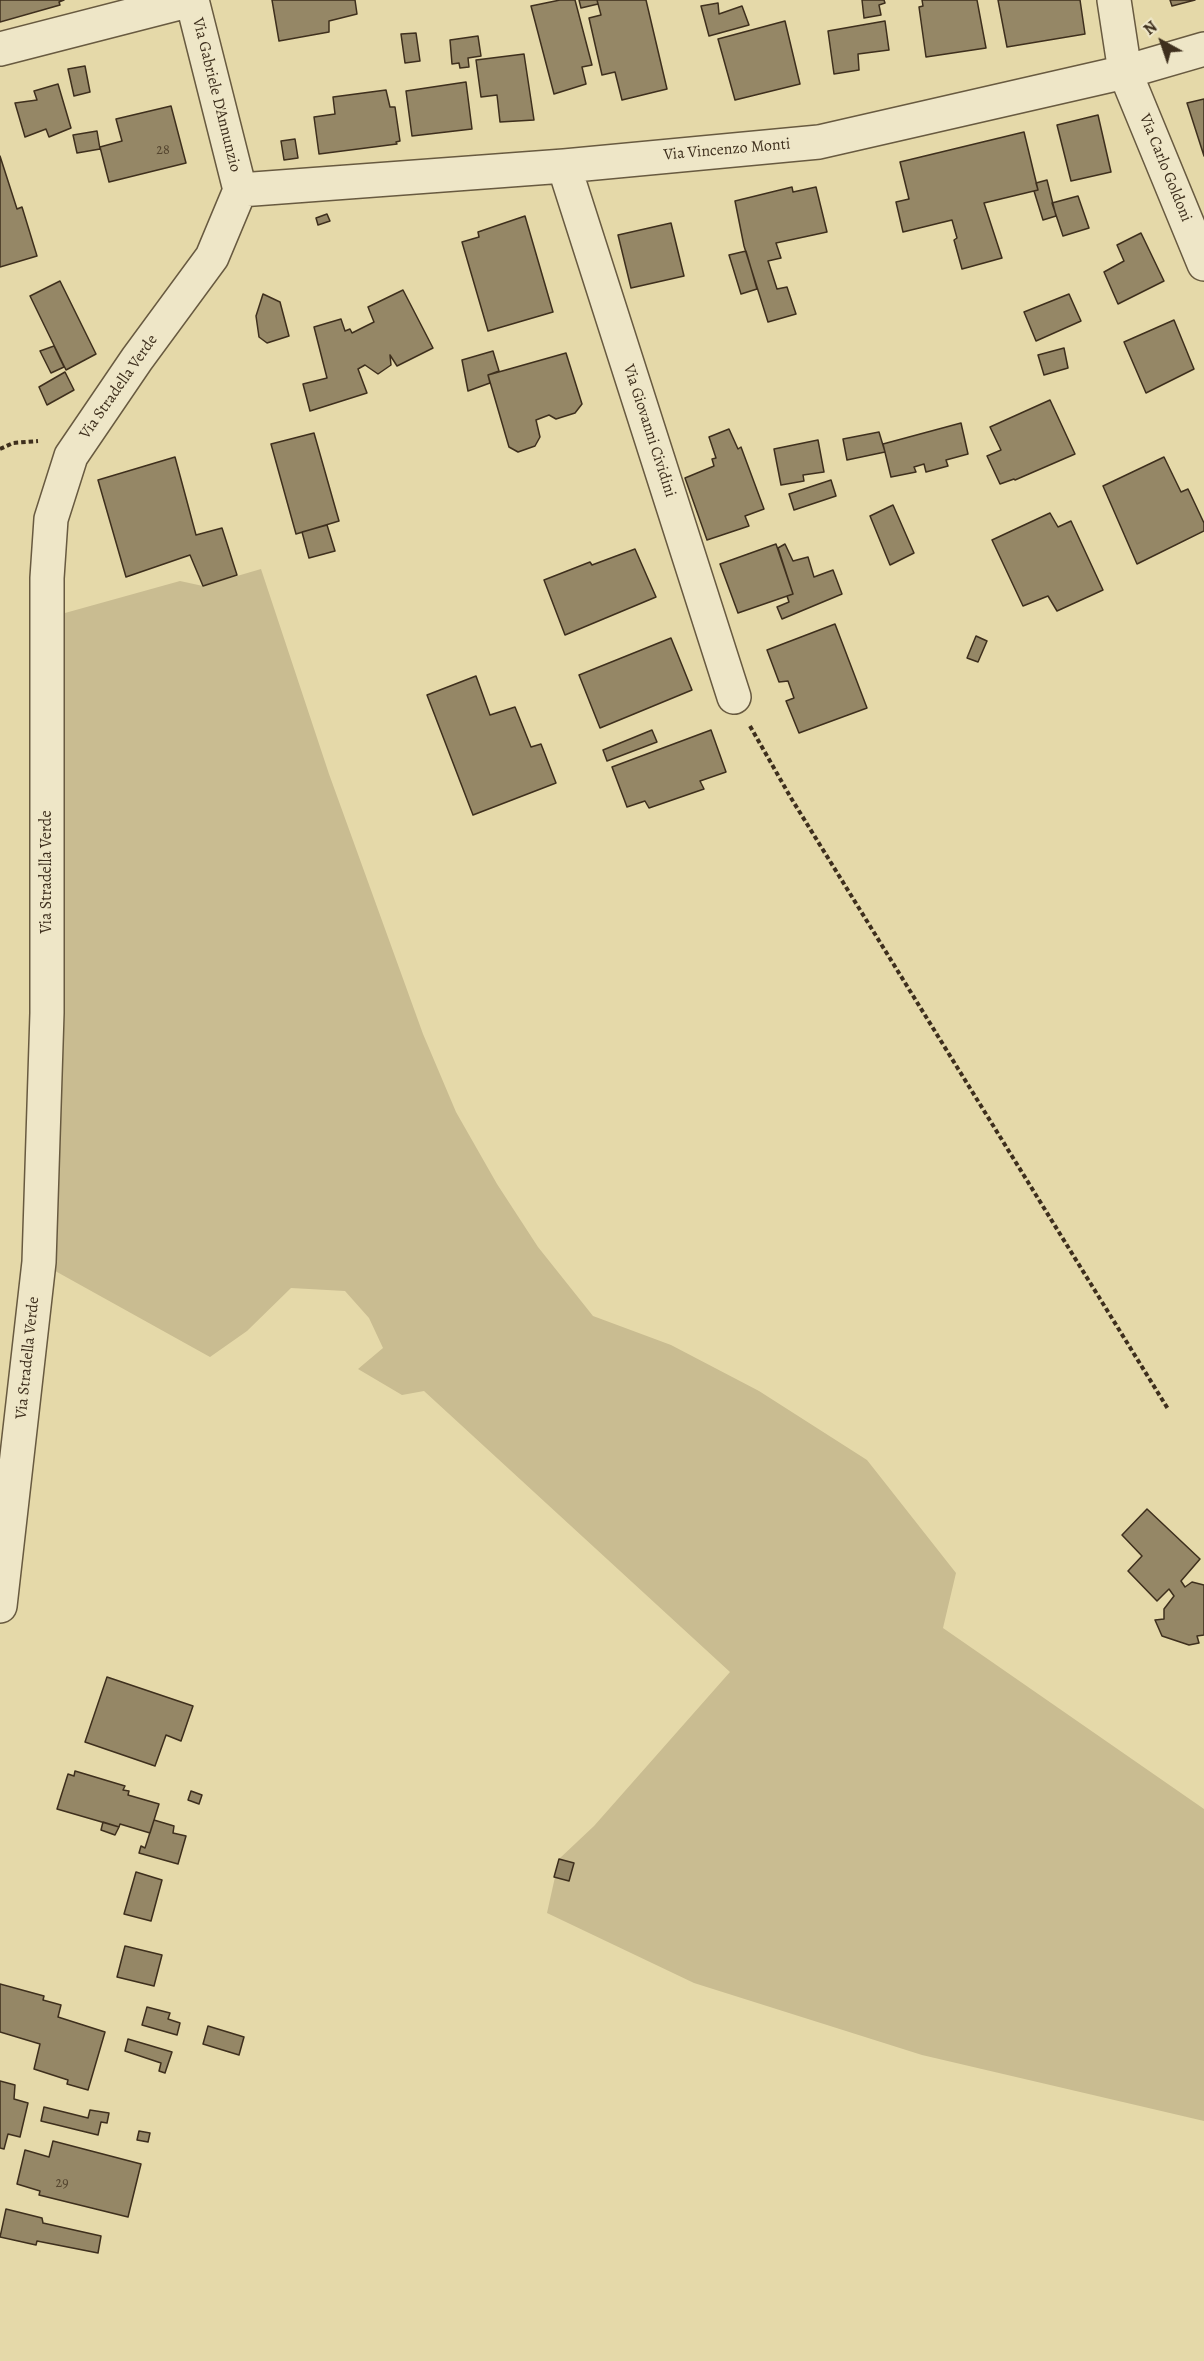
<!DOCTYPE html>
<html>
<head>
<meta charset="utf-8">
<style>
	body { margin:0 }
	#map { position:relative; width:1204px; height:2361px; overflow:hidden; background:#e5d9a9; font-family:Alegreya,serif }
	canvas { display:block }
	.north { position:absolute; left:1132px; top:12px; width:60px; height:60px; -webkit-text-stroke:4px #eee6c7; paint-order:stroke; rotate:320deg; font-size:16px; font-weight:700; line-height:24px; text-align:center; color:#3e2f1d }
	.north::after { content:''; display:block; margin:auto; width:21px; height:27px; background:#3e2f1d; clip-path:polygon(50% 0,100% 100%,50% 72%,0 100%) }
</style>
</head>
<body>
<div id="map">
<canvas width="1204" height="2361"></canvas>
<div class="north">N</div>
</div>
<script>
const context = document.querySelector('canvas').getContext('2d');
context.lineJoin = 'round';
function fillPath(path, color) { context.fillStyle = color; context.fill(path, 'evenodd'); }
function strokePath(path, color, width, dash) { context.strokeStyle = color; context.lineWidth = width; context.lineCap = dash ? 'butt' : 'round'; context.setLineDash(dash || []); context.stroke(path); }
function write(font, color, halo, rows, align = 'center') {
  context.font = font + ' Alegreya,serif'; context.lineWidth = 5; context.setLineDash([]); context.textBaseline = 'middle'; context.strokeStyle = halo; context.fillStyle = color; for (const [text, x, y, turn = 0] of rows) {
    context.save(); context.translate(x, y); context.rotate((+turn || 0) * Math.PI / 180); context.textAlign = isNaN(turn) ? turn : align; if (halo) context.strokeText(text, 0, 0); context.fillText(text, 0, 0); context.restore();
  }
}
fillPath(new Path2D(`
	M261 569 329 774 423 1034 456 1112 497 1184 538 1247 593 1316 671 1345 759 1391 867 1460 956 1573 943 1628 1204 1809V2121L922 2055 694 1983 547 1913 559 1859 594 1826 730 1672 424 1391 402 1395 358 1369 383 1348 369 1318 345 1291 291 1288 247 1331 210 1357 39 1262 47 618 180 581 203 586Z`), '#c9bc91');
const building = new Path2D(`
	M0 0H64L59 2 60 5 0 22Z
	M272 0H355L357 14 329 21V32L279 41Z
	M560 0H575L592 65 582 67 586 84 554 94 531 6Z
	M579 0H597L598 4 581 8Z
	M597 0H646L667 89 622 100 615 72 602 75 589 18 601 15Z
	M862 0H884L885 3 879 5 881 15 864 18Z
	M922 0H977L986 48 926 57 919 7 923 6Z
	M998 0H1080L1085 34 1007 47Z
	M1170 0H1195L1172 6Z
	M718 3 719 14 742 6 749 25 709 36 701 6Z
	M785 21 800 84 735 100 718 39Z
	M885 21 889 50 858 54 859 70 834 74 828 31Z
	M416 33 420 61 405 63 401 34Z
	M478 36 481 56 468 58 469 67 460 68 459 63 452 64 450 40Z
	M524 54 534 120 500 122 497 95 481 97 476 60Z
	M85 66 90 92 74 96 68 69Z
	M466 82 472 129 412 136 406 91Z
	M58 84 71 128 49 137 46 129 25 137 15 103 37 100 34 91Z
	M386 90 390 107H395L400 141 396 142 397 144 319 154 314 117 335 114 333 97Z
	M1204 99V156L1187 103Z
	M171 106 186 163 109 182 100 147 122 141 116 119Z
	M1098 115 1111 172 1071 181 1057 125Z
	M97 131 100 149 77 153 73 135Z
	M1024 132 1038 190 984 203 1002 258 962 269 954 240 957 238 952 220 903 232 896 202 909 199 900 162Z
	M295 139 298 158 284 160 281 141Z
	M0 156 17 209 22 207 37 256 0 267Z
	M1047 180 1056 216 1043 220 1034 191 1038 190 1036 183Z
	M792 187 793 192 816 187 827 232 776 243 781 258 768 261 777 289 787 287 796 314 768 322 744 246 735 201Z
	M1078 196 1089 228 1063 236 1052 203Z
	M327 214 330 221 318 225 316 218Z
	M525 216 553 312 488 331 462 242 479 237 478 232Z
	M671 223 684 276 631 288 618 235Z
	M1141 233 1164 281 1118 304 1104 272 1124 261 1117 245Z
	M746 251 757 289 741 294 729 255Z
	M60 281 96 354 66 370 30 296Z
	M403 290 433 348 397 366 390 355 391 365 378 374 365 365 358 369 367 393 310 411 303 384 327 378 314 327 341 319 345 331 350 329 352 333 374 322 368 307Z
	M263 294 280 302 289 336 267 343 259 337 256 316Z
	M1069 294 1081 321 1036 341 1024 312Z
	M1174 320 1194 369 1146 393 1124 342Z
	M54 346 64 367 51 373 40 351Z
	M1064 348 1068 368 1044 375 1038 355Z
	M493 351 499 371 488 375 490 383 468 391 462 360Z
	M566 353 582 404 575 413 556 419 549 415 536 420 540 437 535 446 518 452 509 447 488 375Z
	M65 372 74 390 47 405 39 387Z
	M1050 400 1075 454 1015 480 1014 479 1000 484 987 456 1001 450 990 427Z
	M961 423 968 454 946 460 948 466 926 472 924 464 914 467 916 472 891 477 883 444Z
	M729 429 738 449 741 447 764 509 745 516 749 526 707 540 685 478 714 466 712 459 716 458 709 437Z
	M879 432 885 452 847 460 843 439Z
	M314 433 339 521 296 534 271 444Z
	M818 440 824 472 803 475 804 481 781 485 774 449Z
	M175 457 196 535 222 528 237 575 203 586 190 555 126 577 98 480Z
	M1164 457 1181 492 1188 489 1204 523V531L1137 564 1103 486Z
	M831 480 836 496 794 510 789 494Z
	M893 505 914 553 890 565 870 516Z
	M1050 513 1058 527 1071 521 1103 590 1057 611 1048 596 1023 606 992 540Z
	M327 525 335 551 309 558 302 532Z
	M776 544 793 594 738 613 720 564Z
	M785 544 793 561 808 557 814 577 833 570 842 594 782 619 777 607 789 602 787 596 793 594 778 548Z
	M635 549 656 597 565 635 544 580 590 562 592 565Z
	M835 624 867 708 799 733 786 701 794 698 788 681 779 682 767 650Z
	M976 636 987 641 978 662 967 658Z
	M671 638 692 690 600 728 579 675Z
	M476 676 490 715 515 707 531 747 541 744 556 783 473 815 427 695Z
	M652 730 657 742 607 761 603 750Z
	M711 730 726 772 700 781 704 789 649 808 645 801 627 807 612 767Z
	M1147 1509 1200 1559 1181 1581 1185 1587 1192 1582 1204 1585V1635L1197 1636 1199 1643 1189 1645 1162 1636 1155 1620 1164 1619V1609L1174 1596 1169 1589 1157 1601 1128 1571 1142 1556 1122 1535Z
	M107 1677 193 1706 181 1741 166 1735 155 1766 85 1742Z
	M75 1771 125 1786 123 1790 129 1791 128 1795 159 1804 150 1833 120 1824 119 1827 57 1809 68 1774 74 1776Z
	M191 1791 202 1795 199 1804 188 1800Z
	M154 1820 174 1826 173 1833 186 1836 178 1864 139 1853 141 1846 145 1848Z
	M103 1822 119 1827 115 1835 101 1830Z
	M559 1859 574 1863 569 1881 554 1877Z
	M136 1872 162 1880 151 1921 124 1914Z
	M125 1946 162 1955 154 1986 117 1977Z
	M0 1984 44 1996 43 2000 61 2005 58 2017 105 2032 88 2090 67 2084 68 2080 34 2069 40 2044 0 2032Z
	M147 2007 170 2013 168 2019 180 2023 177 2035 142 2025Z
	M208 2026 244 2037 239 2055 203 2044Z
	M128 2039 172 2052 165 2073 159 2071 161 2063 125 2051Z
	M0 2081 15 2085 14 2099 28 2103 20 2137 8 2134 4 2149 0 2148Z
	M44 2107 88 2118 90 2110 109 2113 107 2123 101 2122 98 2135 41 2121Z
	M139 2131 150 2133 148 2142 137 2140Z
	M53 2141 141 2164 128 2217 39 2195 40 2191 17 2184 25 2150 49 2157Z
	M6 2209 42 2218 43 2223 101 2236 98 2253 37 2241 36 2245 0 2237Z`);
fillPath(building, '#958766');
strokePath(building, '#3e2f1d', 1.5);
const street = new Path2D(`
	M192 0 240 190
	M1114 0 1125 72 1204 264
	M0 49 191 0
	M564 166 734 697
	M240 190 564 166 819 142 1125 72 1204 49
	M0 1606 39 1262 47 1013V578L51 519 71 456 137 359 212 257 240 190`);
strokePath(street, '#685a40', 36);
strokePath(new Path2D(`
	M0 449 13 443 38 441
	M750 726 791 798 1168 1409`), '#3e2f1d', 4, [4.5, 3]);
strokePath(street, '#eee6c7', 33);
write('14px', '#54452f', null, [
	["28",163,151],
	["29",62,2184]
]);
write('16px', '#3e2f1d', '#eee6c7', [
	["Via Gabriele D'Annunzio",216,95,76],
	["Via Vincenzo Monti",727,150,-5],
	["Via Carlo Goldoni",1165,168,68],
	["Via Stradella Verde",119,387,-55],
	["Via Giovanni Cividini",649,431,72],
	["Via Stradella Verde",47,872,-90],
	["Via Stradella Verde",28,1358,-84]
]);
</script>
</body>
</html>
